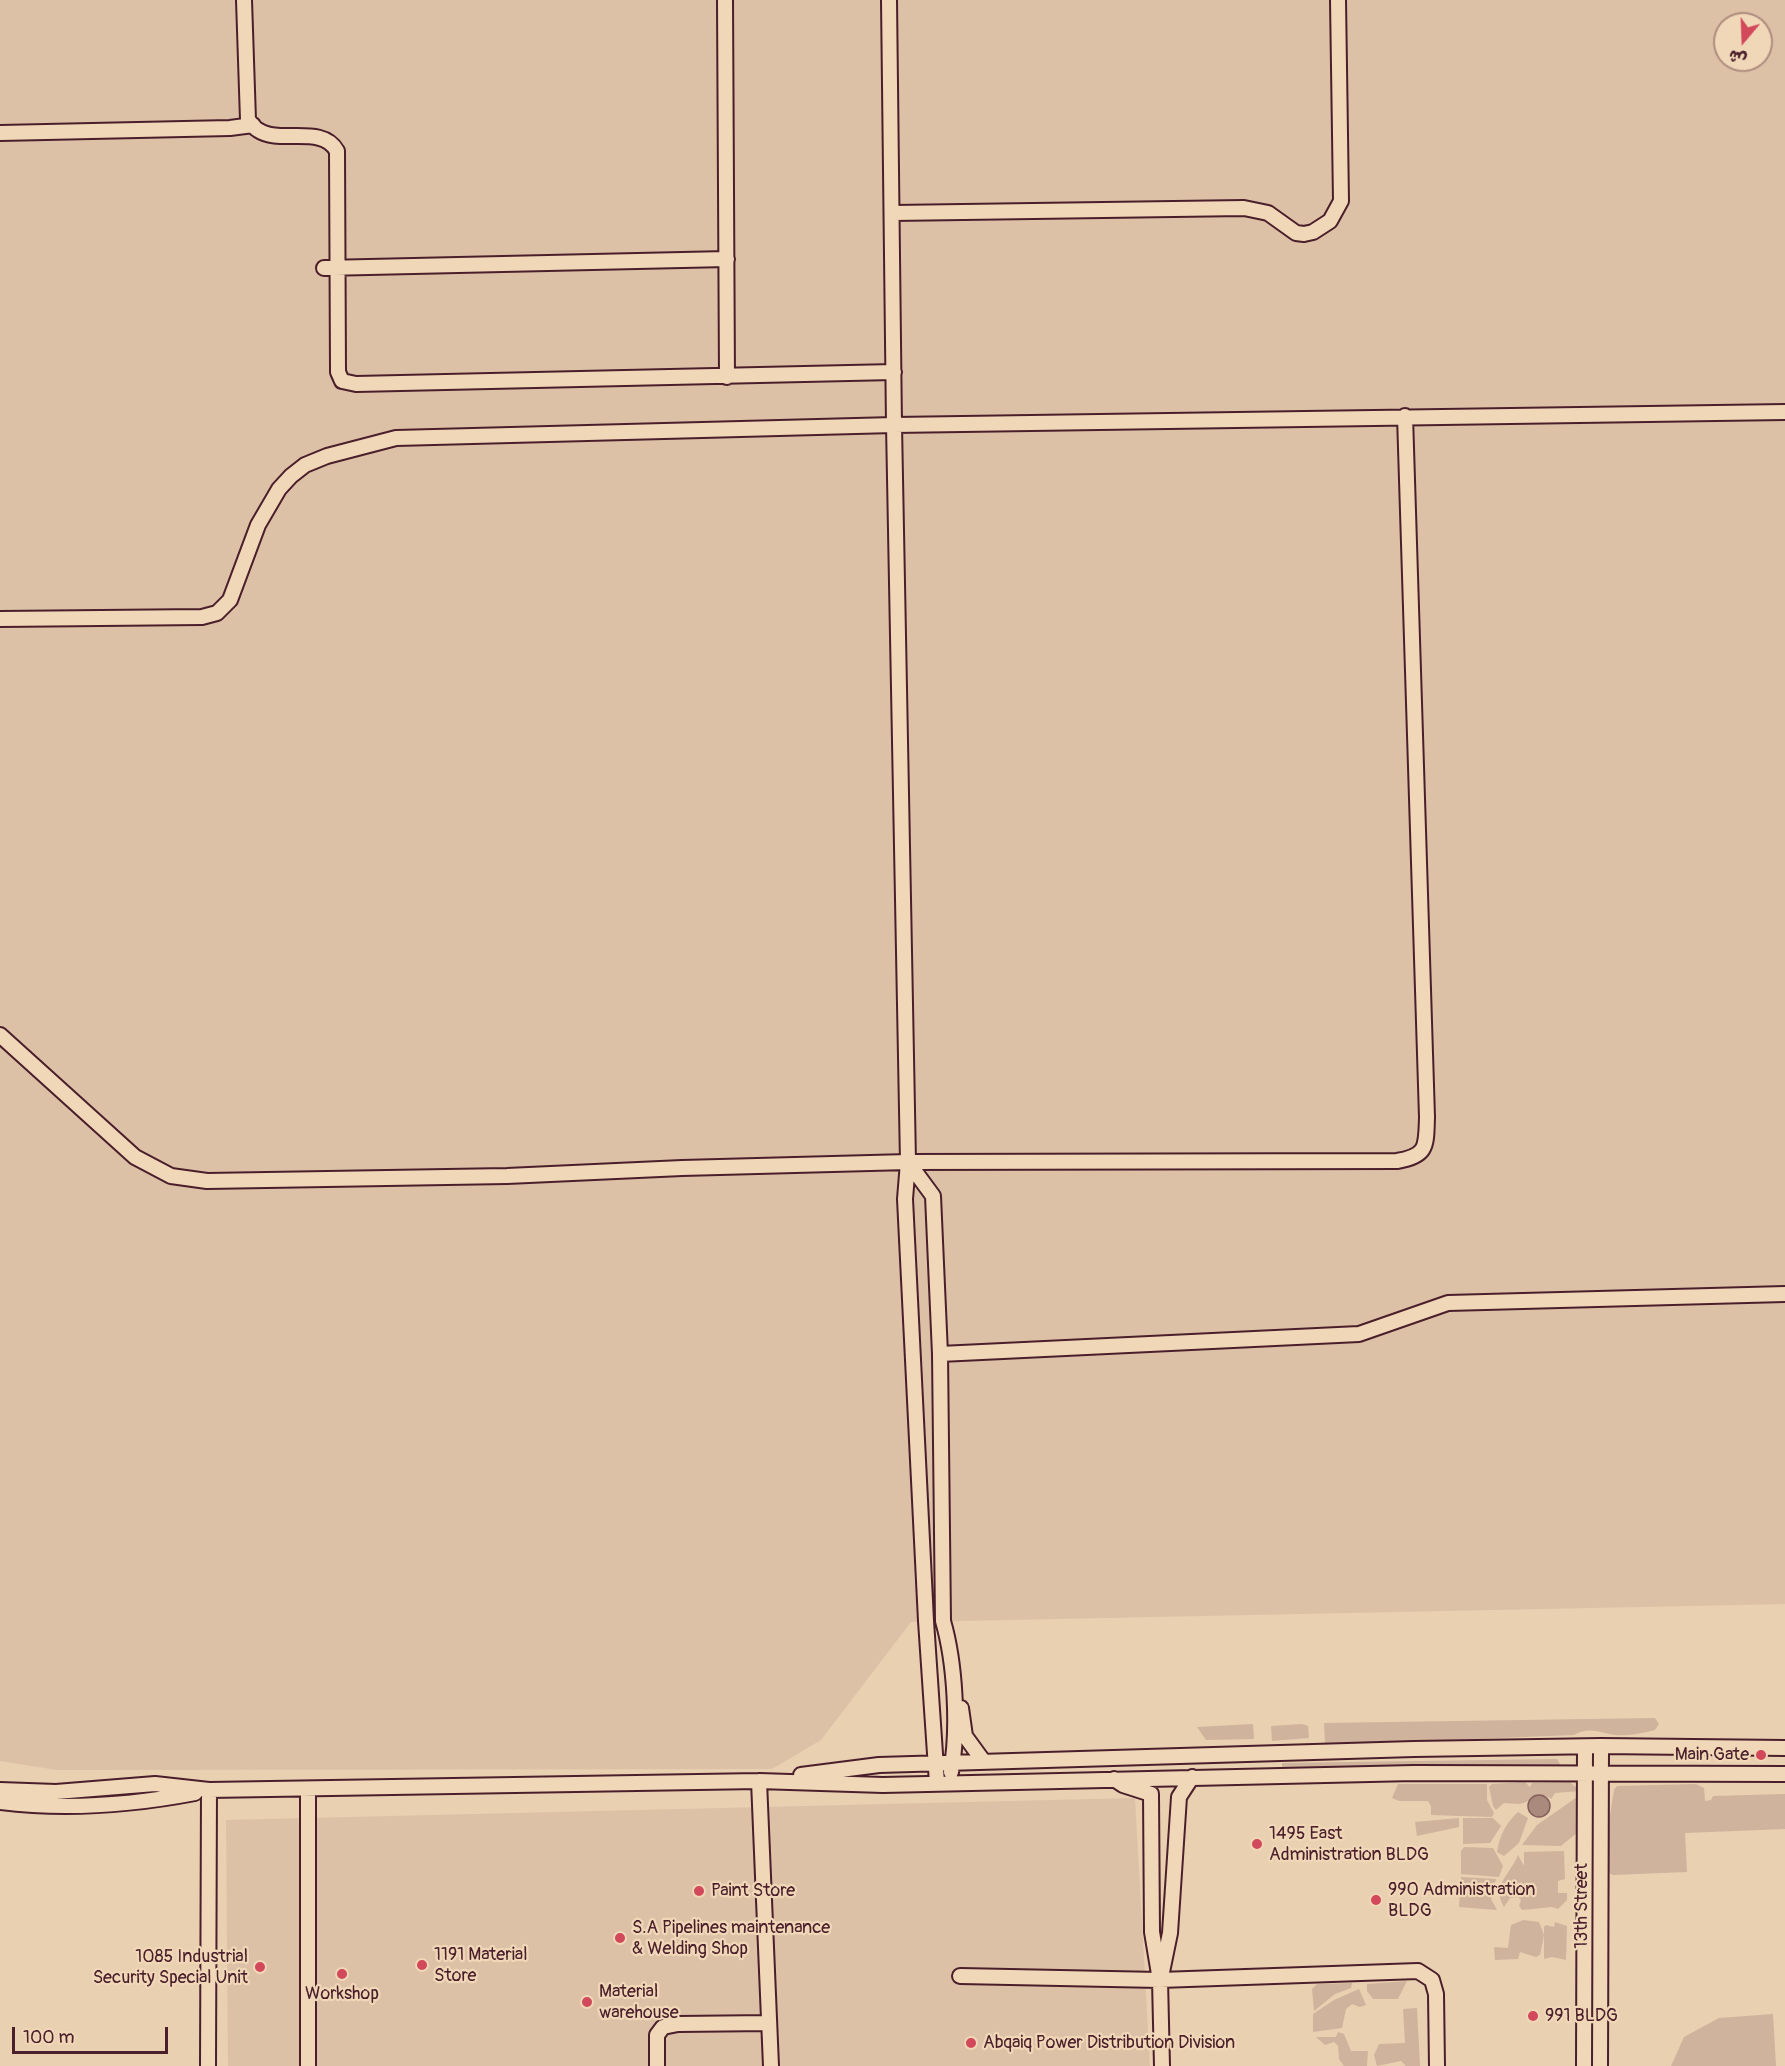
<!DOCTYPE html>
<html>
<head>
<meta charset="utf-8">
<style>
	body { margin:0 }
	#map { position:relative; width:1785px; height:2066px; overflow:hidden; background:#e9d0b1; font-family:Pangolin,"Playpen Sans Arabic",sans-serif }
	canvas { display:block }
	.north { position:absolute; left:1713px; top:12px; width:60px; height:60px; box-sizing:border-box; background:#f0d7b7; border:2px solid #ae8d7f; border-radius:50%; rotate:199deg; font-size:16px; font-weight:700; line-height:24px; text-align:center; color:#4a1f2b }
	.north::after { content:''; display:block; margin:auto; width:21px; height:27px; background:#d1495b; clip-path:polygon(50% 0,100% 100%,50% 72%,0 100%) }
	.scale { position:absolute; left:12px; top:2027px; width:156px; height:27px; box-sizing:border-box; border:3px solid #4a1f2b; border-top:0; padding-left:8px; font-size:18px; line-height:21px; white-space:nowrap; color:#4a1f2b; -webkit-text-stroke:4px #f0d7b7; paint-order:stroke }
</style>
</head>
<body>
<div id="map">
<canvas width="1785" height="2066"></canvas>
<div class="north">ش</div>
<div class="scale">100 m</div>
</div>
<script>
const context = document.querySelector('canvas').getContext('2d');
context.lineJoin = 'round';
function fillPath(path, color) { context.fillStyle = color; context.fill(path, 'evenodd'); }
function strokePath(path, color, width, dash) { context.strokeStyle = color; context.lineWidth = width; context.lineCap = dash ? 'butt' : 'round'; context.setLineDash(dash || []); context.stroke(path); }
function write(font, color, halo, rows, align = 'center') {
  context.font = font + ' Pangolin,sans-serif'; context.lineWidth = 4.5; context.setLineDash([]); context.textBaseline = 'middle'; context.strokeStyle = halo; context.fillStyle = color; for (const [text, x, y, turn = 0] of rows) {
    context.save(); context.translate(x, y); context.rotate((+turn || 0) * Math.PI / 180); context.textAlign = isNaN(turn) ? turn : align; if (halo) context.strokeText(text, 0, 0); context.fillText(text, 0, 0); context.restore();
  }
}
fillPath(new Path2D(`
	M0 0H1785V1604L911 1622 821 1740 772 1769 57 1770 0 1761ZM1725 24H1761V60H1725Z
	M1135 1798 1150 2066H228L226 1820Z`), '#dcc1a6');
fillPath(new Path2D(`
	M1655 1718 1659 1724 1655 1730C1643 1733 1629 1736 1616 1735 1599 1733 1590 1726 1574 1735L1325 1745 1324 1723Z
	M1253 1724 1254 1739 1206 1740 1197 1727Z
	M1302 1724 1308 1726 1309 1738 1272 1741 1271 1726Z
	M1557 1759 1560 1764 1557 1769H1282V1763Z
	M1525 1782 1530 1787 1532 1783 1570 1782 1580 1791 1555 1793 1551 1799C1535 1789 1534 1802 1519 1804 1514 1804 1509 1803 1504 1803L1496 1810 1493 1806 1489 1787 1492 1784Z
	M1398 1784H1487V1800L1494 1813 1492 1817 1431 1815V1806L1428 1801H1399L1392 1798Z
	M1696 1784 1704 1788 1705 1801 1711 1800 1713 1796 1785 1794V1829L1685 1833 1687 1872 1613 1875 1605 1871V1847L1614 1790 1617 1786Z
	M1577 1797 1582 1798 1578 1832 1561 1846 1522 1845 1537 1825Z
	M1518 1812 1528 1818 1519 1843 1504 1856 1497 1852C1500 1835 1505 1824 1518 1812Z
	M1459 1818V1827L1417 1836 1415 1822Z
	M1463 1818H1493L1501 1826 1490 1843 1463 1844Z
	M1464 1847 1493 1848 1503 1866 1499 1877 1461 1874V1851Z
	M1564 1851 1565 1879 1558 1881V1893H1567V1900L1558 1909 1552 1907 1522 1910 1519 1906 1521 1900 1518 1897 1510 1898 1504 1907C1491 1885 1510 1875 1518 1855L1524 1866V1852Z
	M1461 1877 1496 1879 1491 1899 1497 1910 1459 1907Z
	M1523 1920 1539 1922 1544 1935 1540 1955 1536 1957 1520 1952 1518 1959 1495 1960 1494 1947 1508 1948 1511 1925Z
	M1555 1922 1567 1926 1566 1960 1552 1957 1544 1959V1927L1546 1925 1554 1927Z
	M1407 1981 1398 1999H1373L1367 1991V1984Z
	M1352 1983 1351 1988 1335 1994 1314 2011 1312 1989 1317 1984Z
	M1359 1989 1366 2005 1360 2007 1352 2004 1346 2009 1342 2028 1313 2032V2014L1334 2000Z
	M1417 2008 1420 2066H1406L1401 2061 1377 2066 1374 2055 1379 2044 1405 2043 1403 2009Z
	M1773 2014 1776 2066H1671L1684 2037 1719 2018Z
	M1338 2032 1344 2034 1351 2051H1368L1367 2066H1344L1339 2059 1338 2046 1334 2042 1325 2045 1316 2037H1336Z`), '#cfb39c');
const water = new Path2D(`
	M1528 1806a11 11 0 1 1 22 0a11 11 0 1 1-22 0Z`);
fillPath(water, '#aa8a7c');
strokePath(water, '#845f5c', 1.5);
const minor = new Path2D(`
	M244 0 248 120C251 123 254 128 258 130 280 145 322 124 337 151L338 372 342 381 356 384 894 372
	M725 0 727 377
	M889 0 894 425 908 1162 905 1199 926 1621 937 1783
	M0 133 230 128 253 125
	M893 213 1244 208 1268 213 1296 233 1304 234 1313 232 1330 221 1341 201 1338 0
	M324 268 727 259
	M0 619 202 617 217 613 230 600 258 525 279 489 291 476 305 465 327 456 396 438 894 425 1785 412
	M0 1035 135 1157 171 1176 207 1181 507 1176 682 1168 908 1162 1397 1161C1428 1156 1426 1146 1427 1117L1405 416
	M908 1162 933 1196 940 1354 943 1621C955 1662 959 1729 951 1772
	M940 1354 1359 1334 1448 1303 1785 1294
	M961 1708 965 1736 984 1762
	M801 1775 879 1765 1414 1749 1601 1746 1785 1748
	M1114 1779 1123 1785 1151 1794 1152 1932 1160 1980 1162 2066
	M759 1781 771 2066
	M308 1789V2066
	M0 1790 56 1792 155 1784 209 1790 759 1781 883 1785 1414 1773 1785 1774
	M0 1802C64 1810 132 1805 195 1793
	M1162 1972 1170 1933 1179 1797 1192 1777
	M960 1976 1160 1980 1418 1971 1432 1980 1436 1994 1437 2066
	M208 2066 209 1790
	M657 2066V2035L663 2027 678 2024 769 2023
	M1584 2066 1585 1747
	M1600 2066 1601 1746`);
strokePath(minor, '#4a1f2b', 18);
strokePath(minor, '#f0d7b7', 14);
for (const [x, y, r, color] of [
	[1761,1755,6,"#d1495b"],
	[1257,1844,6,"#d1495b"],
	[699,1891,6,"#d1495b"],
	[1376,1900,6,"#d1495b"],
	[620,1938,6,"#d1495b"],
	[422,1965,6,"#d1495b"],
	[260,1967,6,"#d1495b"],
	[342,1974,6,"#d1495b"],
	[587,2002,6,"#d1495b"],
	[1533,2016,6,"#d1495b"],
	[971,2043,6,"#d1495b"]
]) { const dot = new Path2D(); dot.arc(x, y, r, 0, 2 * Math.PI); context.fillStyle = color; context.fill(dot); strokePath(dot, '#f0d7b7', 2); }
write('18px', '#4a1f2b', '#f0d7b7', [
	["Main Gate",1749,1755,"right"],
	["1495 East",1269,1834],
	["Administration BLDG",1269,1855],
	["990 Administration",1388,1890],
	["BLDG",1388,1911],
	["Paint Store",711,1891],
	["S.A Pipelines maintenance",632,1928],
	["& Welding Shop",632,1949],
	["1191 Material",434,1955],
	["Store",434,1976],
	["1085 Industrial",248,1957,"right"],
	["Security Special Unit",248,1978,"right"],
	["Material",599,1992],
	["warehouse",599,2013],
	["Workshop",342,1994,"center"],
	["991 BLDG",1545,2016],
	["Abqaiq Power Distribution Division",983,2043]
], 'left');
write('18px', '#4a1f2b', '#f0d7b7', [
	["13th Street",1582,1906,-90]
]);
</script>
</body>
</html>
